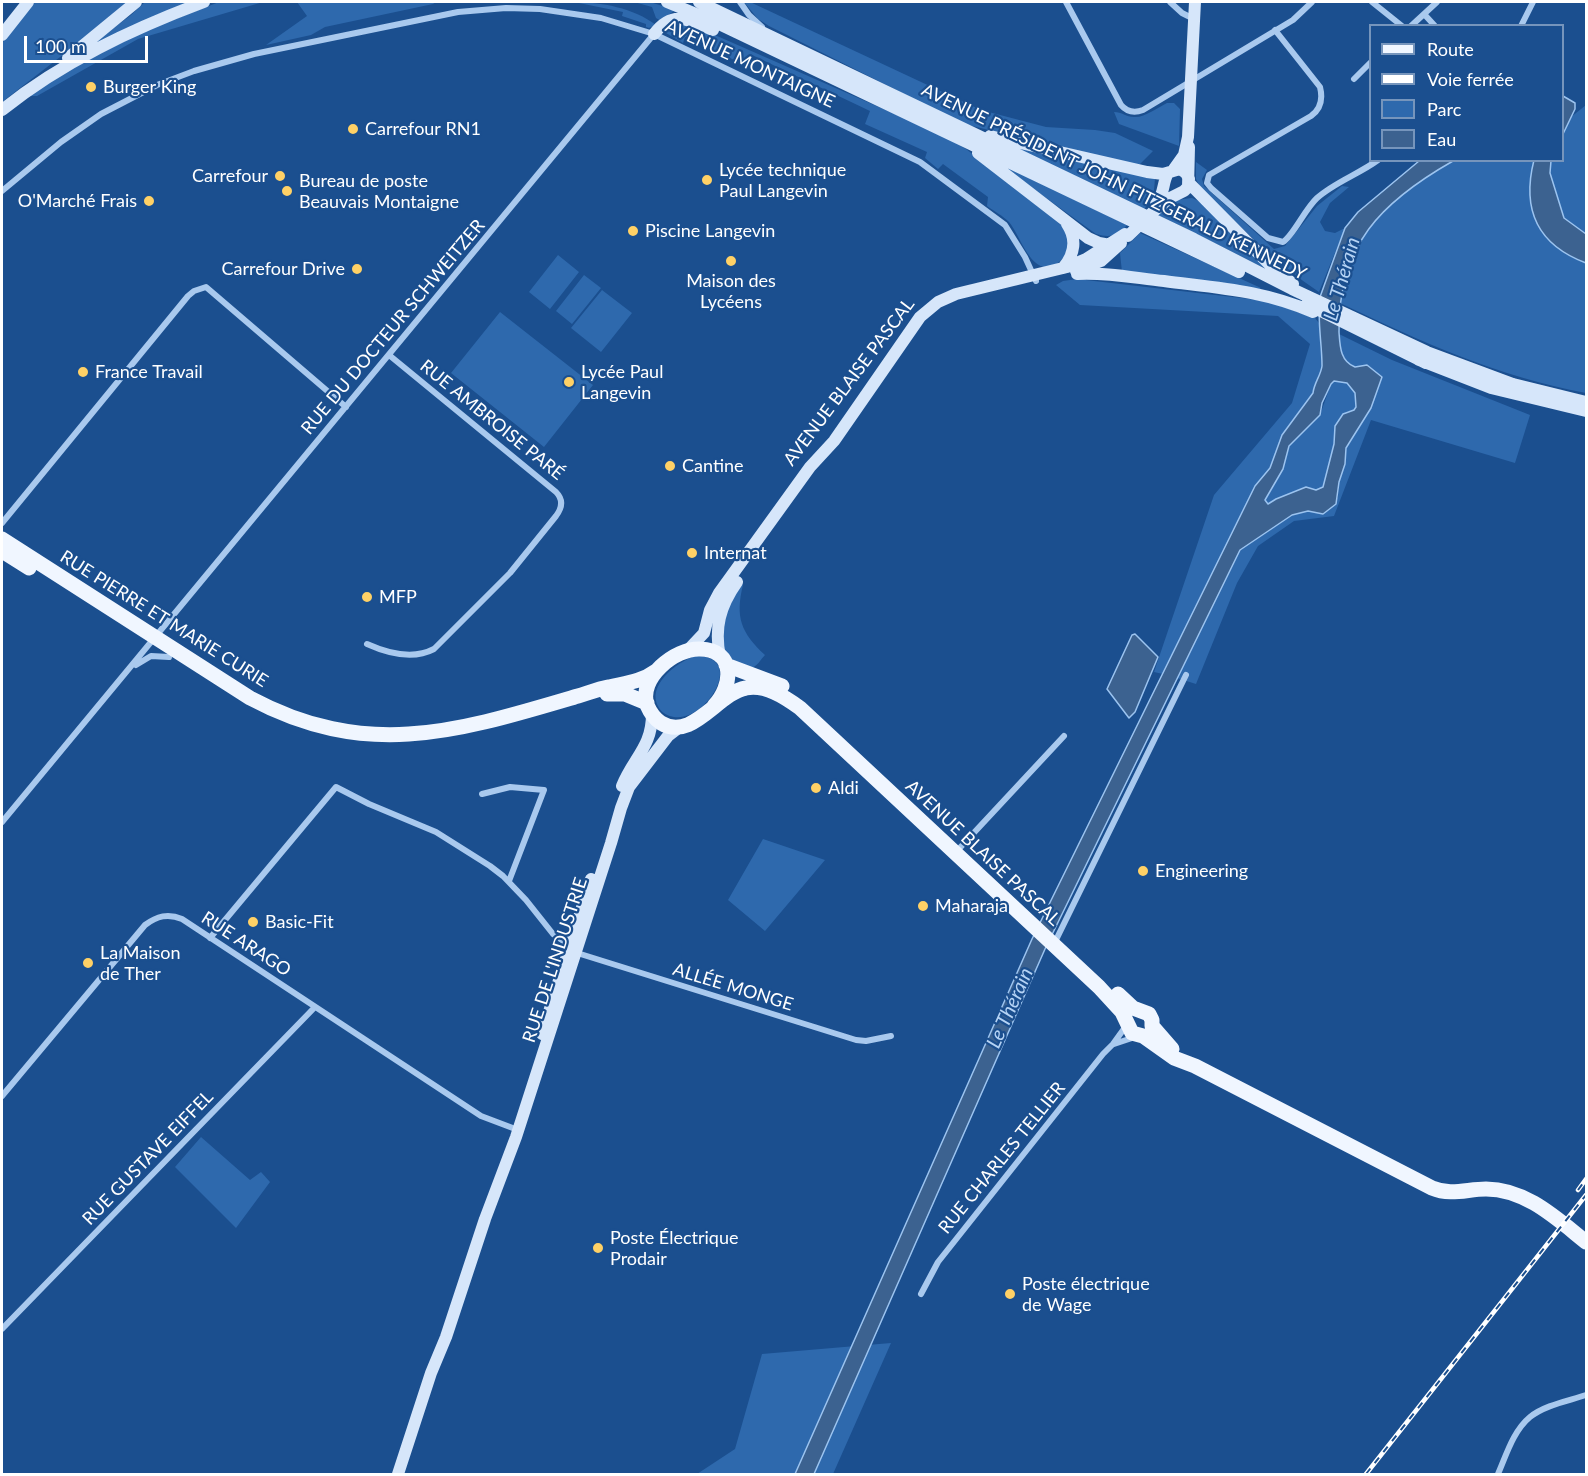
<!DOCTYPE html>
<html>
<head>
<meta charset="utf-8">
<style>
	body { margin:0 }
	#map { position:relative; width:1588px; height:1476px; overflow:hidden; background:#1b4f8f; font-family:Lato,sans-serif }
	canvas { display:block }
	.frame { position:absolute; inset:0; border:3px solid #fff; pointer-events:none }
	.legend { position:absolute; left:1369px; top:24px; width:195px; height:138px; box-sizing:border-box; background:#1b4f8f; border:2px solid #7695bc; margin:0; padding:8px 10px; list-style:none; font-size:18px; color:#fff }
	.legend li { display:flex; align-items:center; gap:12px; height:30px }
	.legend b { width:30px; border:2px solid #7695bc }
	.scale { position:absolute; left:24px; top:36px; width:124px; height:27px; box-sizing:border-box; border:3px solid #fff; border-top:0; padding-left:8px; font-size:18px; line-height:21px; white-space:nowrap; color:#fff; -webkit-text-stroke:4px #1b4f8f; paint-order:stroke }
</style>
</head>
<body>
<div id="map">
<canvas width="1588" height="1476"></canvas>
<div class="frame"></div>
<ul class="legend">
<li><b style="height:8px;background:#f0f6ff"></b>Route</li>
<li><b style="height:8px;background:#fff"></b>Voie ferrée</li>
<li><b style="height:16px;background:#2e69ad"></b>Parc</li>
<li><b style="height:16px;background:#3c6290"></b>Eau</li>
</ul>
<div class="scale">100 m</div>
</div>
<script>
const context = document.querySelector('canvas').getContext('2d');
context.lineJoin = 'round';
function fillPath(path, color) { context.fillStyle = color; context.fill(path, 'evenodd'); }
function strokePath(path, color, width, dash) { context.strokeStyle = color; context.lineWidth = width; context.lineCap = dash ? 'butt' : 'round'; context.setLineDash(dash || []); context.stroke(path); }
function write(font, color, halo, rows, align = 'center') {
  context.font = font + ' Lato,sans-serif'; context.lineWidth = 4.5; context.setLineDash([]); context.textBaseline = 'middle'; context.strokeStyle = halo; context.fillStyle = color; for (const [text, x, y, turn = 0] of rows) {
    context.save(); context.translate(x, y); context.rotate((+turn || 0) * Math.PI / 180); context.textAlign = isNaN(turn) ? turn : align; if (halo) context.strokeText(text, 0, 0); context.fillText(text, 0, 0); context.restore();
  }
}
fillPath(new Path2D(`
	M35 2H127L91 33 2 102V43Z
	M145 2H189L86 49 131 15Z
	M219 2H263L138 39 37 96H27L86 60 147 30Z
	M297 2H436L433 4 325 27 311 35 266 45 307 16Z
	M574 2C601 2 634 8 656 25L649 28 646 27V24L622 16 623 12Z
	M634 2H650L675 10 661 21 656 18 652 7Z
	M744 2H750L981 110 1046 127 1095 130 1115 133 1153 151 1138 166 964 124 769 26 758 19Z
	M677 23 708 32 938 133 966 149 1058 220 1070 238C1067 249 1066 259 1055 265 1031 277 1021 236 1009 222 1003 216 994 211 987 206L988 197 943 164 938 169 925 158 927 152 865 124 870 111 750 54 745 65 685 37 683 43 666 33V29Z
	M1167 103H1174L1180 109 1179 146 1119 124 1114 112C1122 112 1126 117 1134 117 1144 118 1157 108 1167 103Z
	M1586 105V393C1499 377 1419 341 1340 303L1351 261 1360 240 1373 223 1406 190 1424 177 1453 161 1562 160 1563 120 1571 117Z
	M1014 145 1155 178C1154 192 1154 200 1143 210L1013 148Z
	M995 161 1127 225C1118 236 1110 238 1096 234Z
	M1196 162 1207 170 1202 179 1204 186 1274 249 1285 246 1317 206 1342 186 1349 187 1330 203 1320 222 1325 231 1335 233 1345 228 1319 292C1275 263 1238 224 1200 187L1196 179Z
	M1192 198 1201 202 1274 273 1158 215 1175 200Z
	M1140 233 1261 288 1259 290 1122 272 1120 253Z
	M558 255 579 272 550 309 529 292Z
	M584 275 601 288 572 324 556 311Z
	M1077 279 1267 301 1315 318 1319 323 1322 370 1314 386 1313 393 1282 435 1270 468 1255 486 1163 674 1154 672 1214 495 1292 403 1310 344 1278 316 1080 305 1056 285 1063 281Z
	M602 290 632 313 601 352 571 328Z
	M500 312 593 385 544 447 451 373Z
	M1339 334 1392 360 1530 415 1515 463 1371 420 1334 516 1294 521 1258 546 1237 583 1196 684 1177 678 1240 550 1292 515 1308 511 1323 514 1338 497 1339 482 1345 464 1346 448 1371 408 1382 377 1367 365 1355 367C1341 360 1340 348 1339 334Z
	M1334 381 1347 383 1355 393 1356 407 1354 410 1346 412 1335 426 1334 444 1323 487 1316 490 1305 487 1276 499 1268 504 1265 500 1283 469 1290 444 1320 415 1331 384Z
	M740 582 743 585C735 617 741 633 765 655 761 659 757 667 751 668 731 671 718 643 721 627 724 612 734 596 740 582Z
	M695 656C747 655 707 722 674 717 668 716 662 713 659 708 645 686 677 662 695 656Z
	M763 839 825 860 765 931 728 900Z
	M201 1137 250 1180 261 1172 270 1182 236 1228 175 1167Z
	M891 1343 833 1474H697L735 1449 762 1354Z`), '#2e69ad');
const water = new Path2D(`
	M1563 96 1575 103V109L1563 134Z
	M1534 160 1551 161 1550 173 1564 218 1586 234V263C1538 245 1521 211 1534 160Z
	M1419 161H1453C1381 202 1338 245 1339 332 1340 346 1340 361 1355 367L1367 365 1382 377 1371 408 1346 448 1345 464 1339 482 1336 504 1323 514 1308 511 1292 515 1240 550 1045 949 814 1474H795L1032 939 1255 486 1270 468 1282 435 1313 393C1314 383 1321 375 1322 366 1322 343 1317 320 1320 297L1345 228 1358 212ZM1334 381 1347 383 1355 393 1356 407 1354 410 1343 414 1335 426 1334 444 1323 487 1316 490 1306 487 1276 499 1268 504 1265 500 1283 469 1289 446 1320 415 1322 403 1331 384Z
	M1135 634 1158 657 1135 712 1129 718 1107 689 1132 635Z`);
fillPath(water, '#3c6290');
strokePath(water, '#9cc4f0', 1.5);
strokePath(new Path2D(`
	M740 2 749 15 762 27
	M1066 2 1121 105C1127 112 1135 113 1143 110L1293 20 1312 2
	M1170 2 1182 13 1194 19
	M1372 2 1402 26
	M1424 14 1435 26
	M1411 26 1437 2
	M1521 26 1533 2
	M1275 30 1320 87C1323 99 1321 109 1311 116L1209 175 1207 183 1211 188 1268 238 1283 242C1293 236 1305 209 1317 198 1335 182 1359 174 1378 160
	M1354 79 1370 63
	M2 191 61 142 101 114 157 85 194 71 254 54 458 12 506 8 540 9 601 18 654 34 920 162 1005 225 1025 257 1036 281
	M2 523 188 296 194 291 206 287 346 407
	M367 644C387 653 413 660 434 649L510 573 556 516C562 508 564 500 556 492L389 355
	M136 665 151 656 169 657
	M482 794 510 787 544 790 509 881
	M2 822 654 34
	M956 852 1064 736
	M210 938 336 787 369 804 436 832 490 866 503 876 526 900 553 934 571 946
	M1054 944 1186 675
	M574 952 856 1040 866 1041 891 1036
	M1114 1044 1135 1037
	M2 1096 145 925C157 916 168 913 182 919L481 1116 518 1130
	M921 1294 938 1262 1103 1054 1113 1044 1126 1026
	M2 1329 315 1007
	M1498 1474C1506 1456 1513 1431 1530 1417 1545 1405 1568 1401 1586 1395`), '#a9c9ee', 6);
strokePath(new Path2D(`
	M667 2 713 21 1239 272
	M699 2 1194 239 1292 289 1427 352 1513 384 1586 402
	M654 34C673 9 689 20 713 30
	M2 35 28 2
	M68 58 136 2
	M2 110C62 62 132 29 204 2
	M990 136 1147 172 1163 174 1180 169 1186 173 1189 179
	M978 153 1088 238 1099 243 1110 245
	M1174 169 1184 155 1188 137 1195 2
	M1189 183 1272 267 1293 284
	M1156 204C1165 194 1162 183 1168 173
	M1155 210 1170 198 1184 191 1188 187 1189 147
	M1063 268C1075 254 1077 239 1067 224
	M1076 271 1101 261 1121 243
	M1077 274C1106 272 1135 278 1164 281 1218 288 1262 290 1313 312
	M1307 304 1426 363
	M1419 360 1491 388 1586 411
	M688 650 704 633 710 610 719 593 810 467 834 441 920 317 938 302 956 294 1067 267 1086 259 1125 234
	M720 657C714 628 720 606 737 582
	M622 786C634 757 652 747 652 714
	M542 1034 591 879
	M398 1474 431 1373 446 1337 485 1219 516 1137 611 843 621 808 629 787 668 736 681 726`), '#d6e6fa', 12);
strokePath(new Path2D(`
	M2 539 250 698C368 761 459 731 578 696 588 693 598 689 609 687 626 683 641 682 656 671
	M2 551 29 568
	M726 665 782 686
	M607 694H625L647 703
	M714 706C733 686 736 650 700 649 675 648 638 678 647 705 650 712 655 719 661 723 692 742 718 693 746 688 765 684 785 697 800 708L1099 987 1122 1012 1132 1033 1143 1036 1174 1058 1195 1066 1432 1188C1451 1196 1467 1189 1486 1189 1526 1189 1557 1219 1586 1242
	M1118 994 1133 1008 1149 1014 1152 1020V1026L1172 1049`), '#f0f6ff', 15);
const rail = new Path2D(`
	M1578 1190 1586 1179
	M1366 1474 1586 1195`);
strokePath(rail, '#fff', 4.5);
strokePath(rail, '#1b4f8f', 2, [7]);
strokePath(new Path2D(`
	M1128 236 1155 210`), '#d6e6fa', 12);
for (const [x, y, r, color] of [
	[91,87,6,"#ffd166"],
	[353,129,6,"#ffd166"],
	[280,176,6,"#ffd166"],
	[707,180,6,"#ffd166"],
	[287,191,6,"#ffd166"],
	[149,201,6,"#ffd166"],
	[633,231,6,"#ffd166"],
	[731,261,6,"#ffd166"],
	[357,269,6,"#ffd166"],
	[83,372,6,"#ffd166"],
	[569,382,6,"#ffd166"],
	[670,466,6,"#ffd166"],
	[692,553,6,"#ffd166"],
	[367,597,6,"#ffd166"],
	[816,788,6,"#ffd166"],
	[1143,871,6,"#ffd166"],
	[923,906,6,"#ffd166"],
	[253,922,6,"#ffd166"],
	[88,963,6,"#ffd166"],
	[598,1248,6,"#ffd166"],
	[1010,1294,6,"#ffd166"]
]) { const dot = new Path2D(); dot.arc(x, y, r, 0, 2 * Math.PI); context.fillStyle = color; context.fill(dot); strokePath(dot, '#1b4f8f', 2); }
write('18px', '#fff', '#1b4f8f', [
	["AVENUE MONTAIGNE",750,64,25],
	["AVENUE PRÉSIDENT JOHN FITZGERALD KENNEDY",1114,182,26],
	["RUE DU DOCTEUR SCHWEITZER",393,327,-50],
	["AVENUE BLAISE PASCAL",849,382,-53],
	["RUE AMBROISE PARÉ",492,420,39],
	["RUE PIERRE ET MARIE CURIE",164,619,32],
	["AVENUE BLAISE PASCAL",983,853,43],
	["RUE ARAGO",246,944,33],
	["RUE DE L'INDUSTRIE",555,960,-72],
	["ALLÉE MONGE",733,987,17],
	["RUE GUSTAVE EIFFEL",148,1158,-46],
	["RUE CHARLES TELLIER",1002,1158,-51]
]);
write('18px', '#fff', '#1b4f8f', [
	["Burger King",103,87],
	["Carrefour RN1",365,129],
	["Lycée technique",719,170],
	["Paul Langevin",719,191],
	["Carrefour",268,176,"right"],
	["Bureau de poste",299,181],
	["Beauvais Montaigne",299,202],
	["O'Marché Frais",137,201,"right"],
	["Piscine Langevin",645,231],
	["Carrefour Drive",345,269,"right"],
	["Maison des",731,281,"center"],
	["Lycéens",731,302,"center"],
	["France Travail",95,372],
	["Lycée Paul",581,372],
	["Langevin",581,393],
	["Cantine",682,466],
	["Internat",704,553],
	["MFP",379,597],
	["Aldi",828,788],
	["Engineering",1155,871],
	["Maharaja",935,906],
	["Basic-Fit",265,922],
	["La Maison",100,953],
	["de Ther",100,974],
	["Poste Électrique",610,1238],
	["Prodair",610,1259],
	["Poste électrique",1022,1284],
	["de Wage",1022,1305]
], 'left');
write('italic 20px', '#b5d3f5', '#1b4f8f', [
	["Le Thérain",1342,279,-74],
	["Le Thérain",1010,1008,-66]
]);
</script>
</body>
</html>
